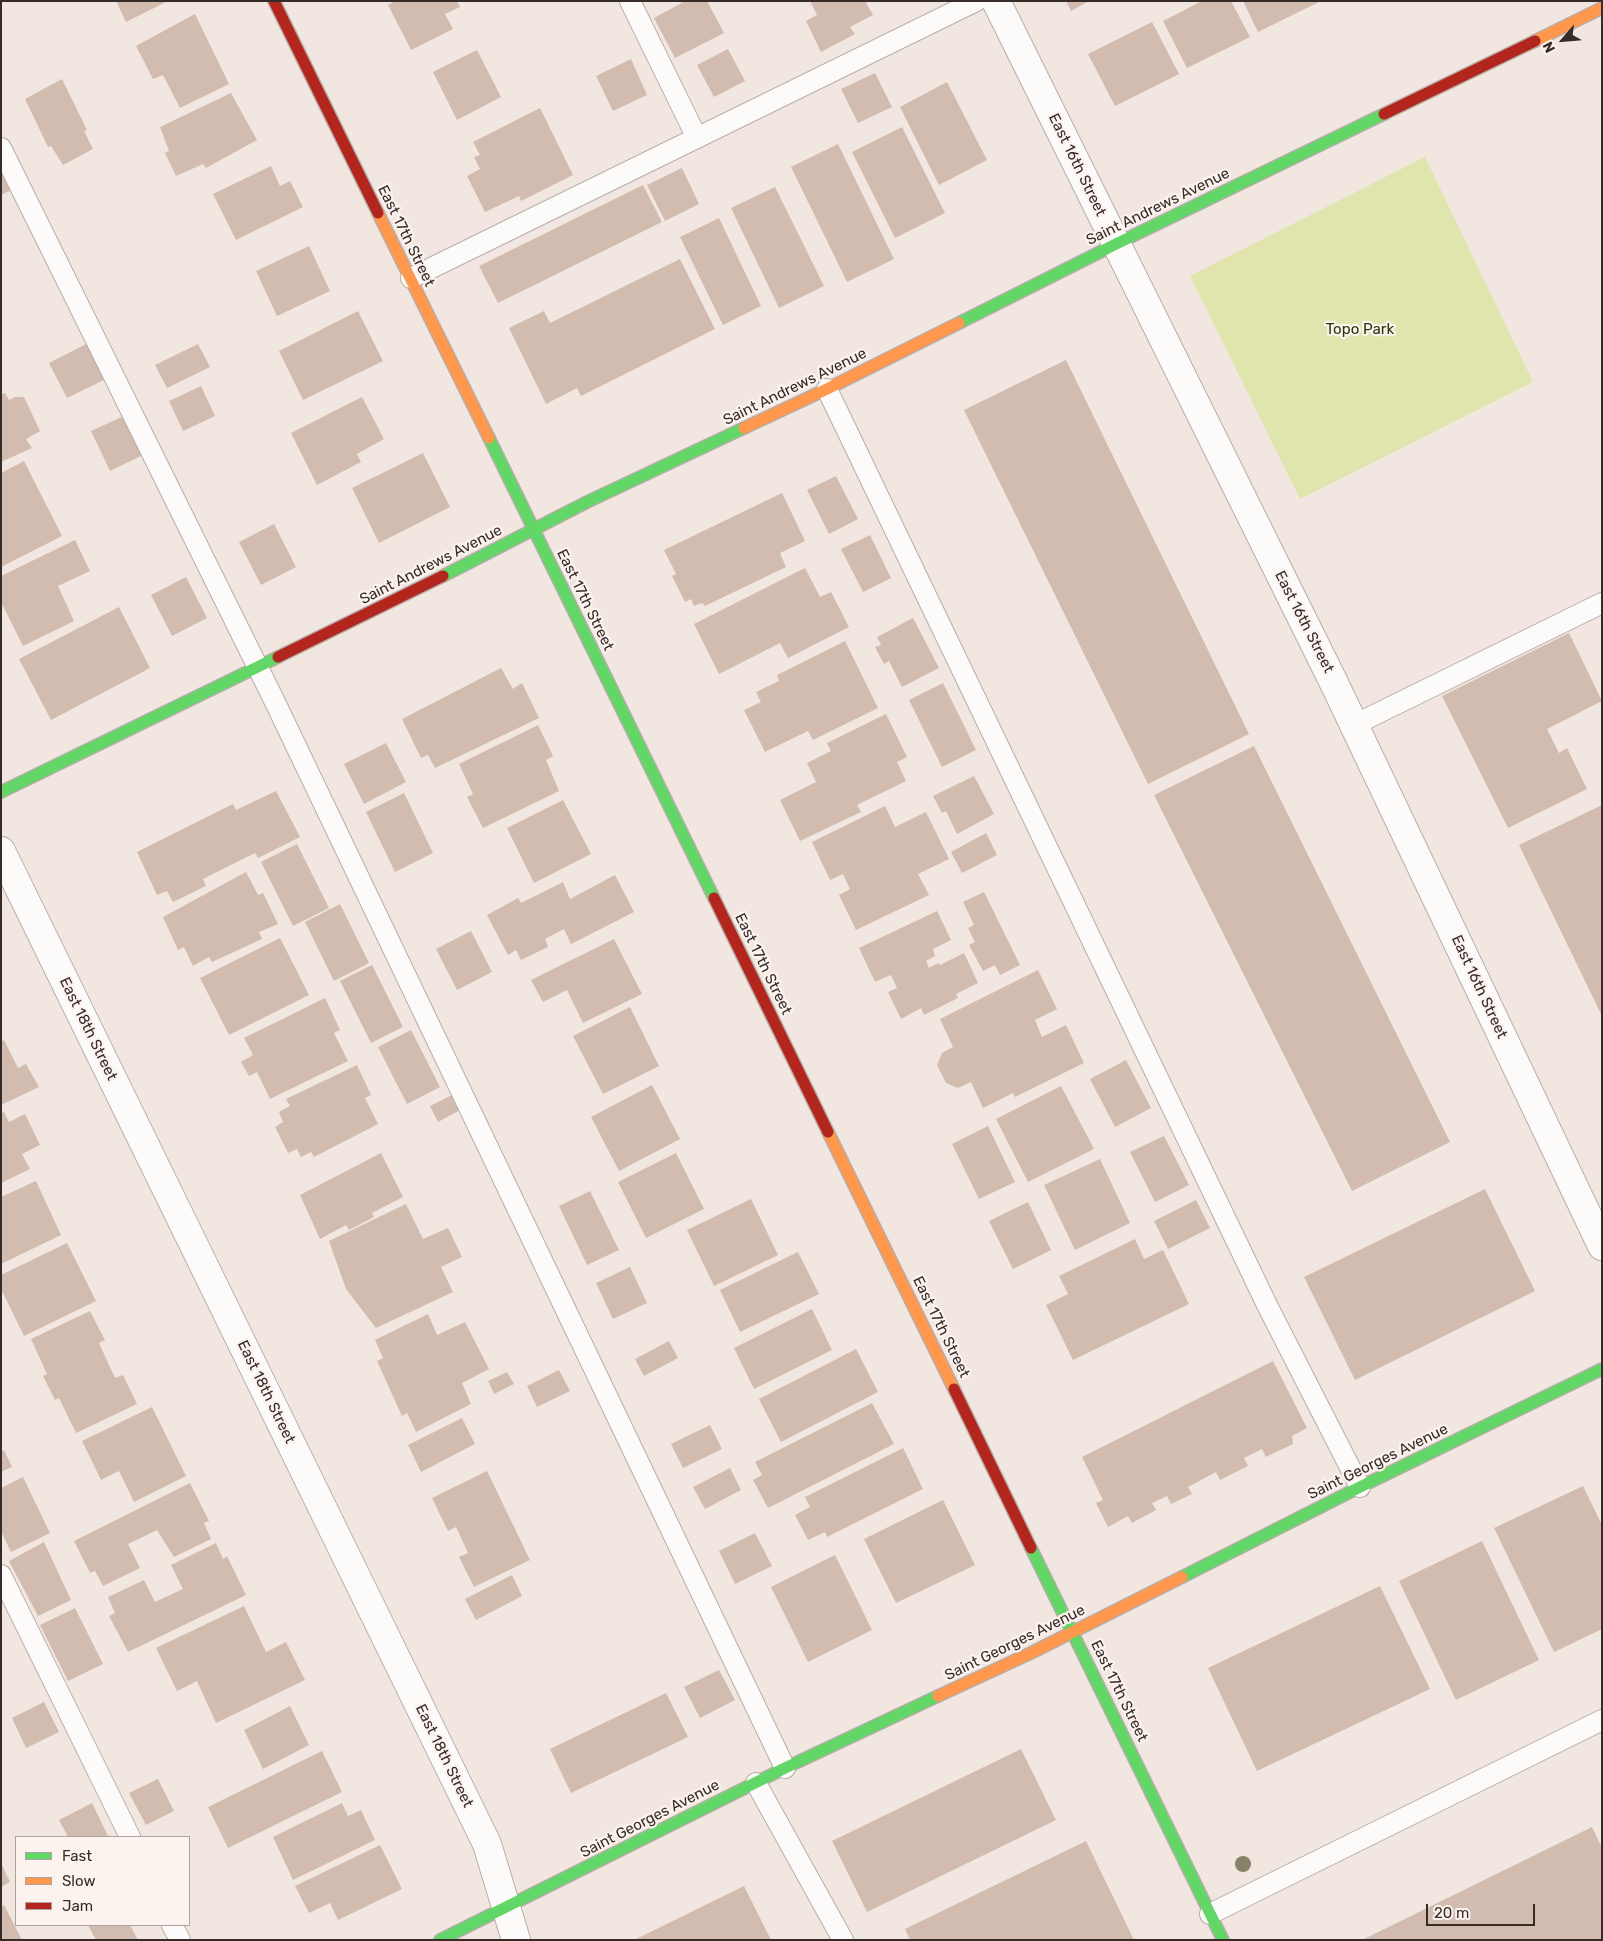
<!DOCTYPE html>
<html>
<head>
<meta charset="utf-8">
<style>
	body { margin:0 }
	#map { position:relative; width:1603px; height:1941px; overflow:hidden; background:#f2e6e0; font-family:Rubik,sans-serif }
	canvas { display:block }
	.frame { position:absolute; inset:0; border:2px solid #352c29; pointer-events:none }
	.legend { position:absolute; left:15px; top:1836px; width:175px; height:90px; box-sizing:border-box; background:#fcf3ef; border:1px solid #aca3a0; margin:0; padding:6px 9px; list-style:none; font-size:15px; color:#352c29 }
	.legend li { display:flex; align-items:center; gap:10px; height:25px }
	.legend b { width:25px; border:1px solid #aca3a0 }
	.north { position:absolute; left:1538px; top:15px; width:50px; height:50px; -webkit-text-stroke:4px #fcf3ef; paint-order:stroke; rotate:243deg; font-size:14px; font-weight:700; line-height:20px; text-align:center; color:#352c29 }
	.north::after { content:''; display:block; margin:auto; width:18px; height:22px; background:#352c29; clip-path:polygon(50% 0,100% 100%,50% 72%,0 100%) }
	.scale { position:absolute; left:1426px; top:1904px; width:109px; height:22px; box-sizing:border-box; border:2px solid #352c29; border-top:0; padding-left:6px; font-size:15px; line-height:18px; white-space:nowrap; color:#352c29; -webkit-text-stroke:4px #fcf3ef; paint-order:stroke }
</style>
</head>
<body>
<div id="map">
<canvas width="1603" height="1941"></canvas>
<div class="frame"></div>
<ul class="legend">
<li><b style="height:6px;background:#63d668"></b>Fast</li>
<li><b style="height:6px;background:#ff974d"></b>Slow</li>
<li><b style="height:6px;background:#b3261e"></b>Jam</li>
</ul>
<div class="north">N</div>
<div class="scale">20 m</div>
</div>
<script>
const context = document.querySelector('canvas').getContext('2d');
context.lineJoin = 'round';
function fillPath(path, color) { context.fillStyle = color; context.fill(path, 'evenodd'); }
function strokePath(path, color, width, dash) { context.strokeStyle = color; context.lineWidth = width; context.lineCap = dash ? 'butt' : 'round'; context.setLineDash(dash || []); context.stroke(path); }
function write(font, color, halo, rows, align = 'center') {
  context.font = font + ' Rubik,sans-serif'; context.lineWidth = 4.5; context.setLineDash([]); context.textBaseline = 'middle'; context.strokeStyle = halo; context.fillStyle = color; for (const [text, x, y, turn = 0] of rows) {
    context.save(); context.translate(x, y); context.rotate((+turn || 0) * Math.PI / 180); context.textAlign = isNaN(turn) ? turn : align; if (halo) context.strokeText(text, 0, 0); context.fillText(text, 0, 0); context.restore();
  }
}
fillPath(new Path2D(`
	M1425 157 1533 382 1300 499 1190 276Z`), '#dfe5ac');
fillPath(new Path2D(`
	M116 1H168L126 22Z
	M395 1H457L460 7 445 14 453 29 411 50 388 5Z
	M685 1H707L724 33 675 58 654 18Z
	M810 1H869L866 3 873 15 850 27 855 34 821 52 806 21 817 15Z
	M1066 1H1089L1071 11Z
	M1202 1H1231L1250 37 1187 68 1163 21Z
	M1243 1H1321L1258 32Z
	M195 14 229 84 180 108 163 75 153 79 136 46Z
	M1152 22 1179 74 1115 106 1088 54Z
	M728 49 745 81 714 97 697 65Z
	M477 50 501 97 457 120 433 72Z
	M631 59 647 95 613 111 596 76Z
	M875 73 892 107 858 123 841 89Z
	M62 79 87 130 84 131 93 149 63 165 51 146 48 147 25 99Z
	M947 82 987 160 939 185 900 107Z
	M231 93 257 140 206 168 203 164 176 176 165 153 169 151 160 127Z
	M540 108 573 175 521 201 519 196 485 212 467 176 480 169 474 157 480 155 473 142Z
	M902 127 945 213 895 238 852 152Z
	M838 144 894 259 847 282 791 167Z
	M1 161 14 189 1 195Z
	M271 166 280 186 290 181 303 207 236 240 213 194Z
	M682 168 699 204 665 221 647 185Z
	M643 185 662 222 498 303 479 266Z
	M775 187 824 286 779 308 731 208Z
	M719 218 761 306 723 325 680 237Z
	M309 246 330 291 277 316 256 271Z
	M680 259 715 329 581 396 577 388 546 404 509 328 544 311 550 323Z
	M358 311 383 361 303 400 279 351Z
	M88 343 106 379 67 398 49 363Z
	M198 344 210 367 167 388 155 365Z
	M1066 360 1249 734 1148 784 964 410Z
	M201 386 215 416 183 431 169 401Z
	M5 393 9 400 15 397H24L40 431 26 439 32 448 1 462V394Z
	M362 397 384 439 357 454 361 462 317 485 291 433Z
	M126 415 145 454 110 471 91 431Z
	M423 453 450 507 379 543 352 488Z
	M24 461 62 536 1 567V473Z
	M836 476 858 519 829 534 807 490Z
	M782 493 805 541 780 553 786 567 705 606 702 603 694 606 691 599 685 602 672 576 676 574 664 550Z
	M274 524 296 567 261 585 239 542Z
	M870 535 891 578 863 592 841 549Z
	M75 540 90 571 58 586 74 621 23 646 1 602V576Z
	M805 568 820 597 831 592 849 627 788 658 780 643 719 674 694 624Z
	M186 577 207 618 172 636 151 595Z
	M119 607 150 668 51 720 19 659Z
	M913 618 939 668 902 687 889 661 884 664 875 647 881 645 877 637Z
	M1569 633 1602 701 1547 729 1559 753 1567 748 1587 789 1508 828 1442 696Z
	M845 641 878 708 813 740 808 731 765 752 744 710 761 702 756 692 779 681 777 675Z
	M501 668 513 689 522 683 539 718 435 768 428 755 421 758 402 719Z
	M943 683 976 750 942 767 909 700Z
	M886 714 907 757 897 762 906 781 857 805 861 812 800 841 780 800 816 782 807 763 831 751 827 743Z
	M538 725 553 756 546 760 559 791 483 828 467 797 473 794 459 764Z
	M386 743 406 782 364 804 344 764Z
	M1254 746 1450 1142 1352 1191 1154 795Z
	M974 776 994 814 957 834 946 811 942 813 933 796Z
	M276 791 300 837 258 858 255 853 203 879 206 886 173 902 167 891 157 895 137 852 233 804 236 810Z
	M404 793 433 853 395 872 366 812Z
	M563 800 591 854 534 883 507 828Z
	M1602 805V1016L1519 845Z
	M885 806 895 827 926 812 949 859 918 874 929 895 856 930 839 895 850 889 843 874 830 880 812 842Z
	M986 833 997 855 962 873 951 852Z
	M297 844 329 908 293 926 261 862Z
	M246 872 258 895 263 893 278 924 259 932 262 939 212 962 209 957 193 966 184 947 178 950 163 917Z
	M615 875 634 912 571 944 564 929 545 939 548 947 521 960 516 950 508 955 487 915 518 898 521 903 563 882 570 899Z
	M984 892 1020 965 1000 975 995 965 983 971 969 945 975 942 968 928 974 925 963 902Z
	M340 904 369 963 334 981 305 922Z
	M937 911 951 940 933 949 935 956 926 961 929 968 938 963 940 965 964 953 978 983 956 994 958 998 924 1015 921 1008 901 1019 888 992 897 988 891 975 875 982 859 948Z
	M471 931 492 972 457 990 436 949Z
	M280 938 309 995 229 1035 200 978Z
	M614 939 642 994 583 1023 567 990 543 1002 531 980Z
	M372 965 403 1027 371 1043 340 981Z
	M1038 970 1057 1009 1035 1020 1042 1037 1066 1025 1084 1063 1015 1097 1013 1093 983 1108 971 1082 958 1088 946 1083 937 1065 942 1053 953 1047 940 1019Z
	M325 998 340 1030 334 1033 348 1061 270 1099 257 1072 249 1076 241 1062 253 1055 244 1038Z
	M630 1007 659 1066 603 1094 573 1036Z
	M411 1030 440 1087 407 1104 378 1047Z
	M4 1040 18 1068 26 1064 39 1087 1 1105V1042Z
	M1126 1060 1151 1108 1115 1127 1090 1079Z
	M357 1065 371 1095 365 1098 378 1124 314 1157 311 1152 301 1157 297 1149 288 1153 275 1127 283 1122 279 1112 290 1106 286 1099Z
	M652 1085 680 1139 619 1171 591 1117Z
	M1061 1086 1094 1149 1028 1182 996 1119Z
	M456 1093 464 1108 438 1122 430 1106Z
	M4 1112 9 1122 25 1114 40 1145 22 1154 30 1169 1 1183V1113Z
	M988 1126 1015 1182 979 1199 952 1144Z
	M1164 1136 1189 1185 1155 1202 1130 1152Z
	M381 1153 403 1197 372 1213 374 1217 349 1230 346 1225 320 1239 300 1195Z
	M676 1153 704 1209 646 1238 618 1182Z
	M1100 1159 1130 1223 1075 1250 1044 1185Z
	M36 1181 61 1235 1 1264V1197Z
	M1485 1189 1535 1291 1355 1380 1304 1277Z
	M590 1191 619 1250 587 1265 559 1206Z
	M751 1199 778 1255 714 1286 687 1230Z
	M1196 1200 1210 1228 1168 1249 1154 1221Z
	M1028 1202 1051 1250 1013 1269 989 1221Z
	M406 1204 423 1239 448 1228 462 1257 441 1267 453 1292 376 1328 346 1289 329 1241Z
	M1135 1239 1144 1259 1163 1250 1189 1304 1073 1360 1046 1305 1068 1294 1059 1276Z
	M67 1243 96 1301 24 1336 1 1289V1275Z
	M798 1252 819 1294 740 1332 720 1290Z
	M630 1267 647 1303 613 1319 596 1283Z
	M812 1309 832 1350 754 1389 734 1348Z
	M90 1311 105 1340 99 1343 115 1378 123 1375 137 1404 76 1433 59 1398 55 1400 43 1376 47 1374 31 1339Z
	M428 1314 437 1335 465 1322 489 1369 462 1383 471 1404 416 1432 407 1413 402 1416 377 1361 383 1358 375 1340Z
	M669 1341 678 1358 644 1376 635 1359Z
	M856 1349 878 1392 781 1442 759 1399Z
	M1273 1361 1307 1428 1292 1436 1293 1444 1266 1457 1262 1449 1244 1458 1248 1466 1220 1480 1216 1472 1188 1487 1192 1494 1171 1504 1167 1496 1152 1503 1156 1510 1132 1523 1128 1516 1108 1527 1096 1503 1103 1500 1082 1457Z
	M559 1370 570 1391 537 1407 527 1386Z
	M507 1372 514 1384 494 1394 488 1381Z
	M872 1403 894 1444 768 1508 753 1480 762 1475 755 1462Z
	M152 1407 186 1476 134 1502 119 1471 101 1480 82 1441Z
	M462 1418 475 1444 421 1472 408 1445Z
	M710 1425 722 1449 683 1468 671 1444Z
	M903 1448 923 1489 827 1537 825 1532 808 1540 795 1515 810 1507 805 1497Z
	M4 1450 12 1467 1 1472V1452Z
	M730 1468 741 1490 705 1509 693 1487Z
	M487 1471 530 1560 474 1587 459 1557 468 1553 456 1527 448 1531 432 1498Z
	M23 1477 50 1533 11 1552 1 1531V1488Z
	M190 1483 209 1521 204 1523 211 1539 174 1557 157 1530 128 1544 140 1568 103 1586 95 1571 90 1573 74 1541Z
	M1583 1486 1602 1525V1629L1554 1652 1494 1528Z
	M943 1500 975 1565 896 1603 864 1539Z
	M755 1533 772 1566 735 1584 719 1551Z
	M1482 1541 1539 1660 1456 1700 1399 1581Z
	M44 1542 71 1600 38 1616 9 1561Z
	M216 1543 223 1559 227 1556 246 1595 128 1652 109 1616 115 1613 108 1597 144 1580 155 1602 183 1589 171 1565Z
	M835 1555 872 1630 808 1662 771 1587Z
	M512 1575 522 1596 476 1620 465 1599Z
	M1380 1586 1430 1689 1257 1771 1208 1668Z
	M244 1606 266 1652 286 1642 305 1680 216 1723 197 1681 177 1691 156 1648Z
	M75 1608 103 1664 68 1681 40 1625Z
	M719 1670 735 1700 700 1718 684 1687Z
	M666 1693 688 1737 571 1793 550 1749Z
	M44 1702 59 1732 26 1748 12 1718Z
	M290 1706 309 1745 263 1769 244 1730Z
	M1021 1749 1056 1820 867 1912 832 1841Z
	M322 1751 342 1792 228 1848 208 1807Z
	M158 1779 174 1811 146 1825 129 1793Z
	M92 1803 108 1836 68 1837 59 1820Z
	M342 1803 348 1816 361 1810 375 1840 293 1880 273 1837Z
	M1592 1827 1602 1848V1940H1362Z
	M1086 1841 1134 1940H910L905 1929Z
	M380 1845 402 1889 338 1920 330 1903 309 1913 295 1886Z
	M1 1863 10 1882 1 1887Z
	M744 1886 771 1940H634Z
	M4 1905 22 1940H1V1907Z
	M88 1925H130L138 1940H96Z`), '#d2bcaf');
const lane = new Path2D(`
	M630 1 697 138
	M1 148 274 700 785 1768
	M411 278 976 1
	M827 389 1268 1307 1360 1487
	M1354 725 1602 603
	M1 1575 130 1837
	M756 1783 843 1940
	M1210 1914 1602 1720
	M172 1925 180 1940`);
const street = new Path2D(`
	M996 1 1334 683 1602 1246
	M1 851 487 1844 516 1940`);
const fast = new Path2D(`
	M959 323 1116 244 1384 114
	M489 438 714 898
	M443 576 587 502 744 428
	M1 792 278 657
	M1031 1548 1223 1940
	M1182 1577 1360 1487 1602 1369
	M440 1940 785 1768 938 1696`);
const slow = new Path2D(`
	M1535 41 1602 8
	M378 213 489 438
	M744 428 827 389 959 323
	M828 1132 954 1389
	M938 1696 1031 1653 1182 1577`);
const jam = new Path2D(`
	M274 1 378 213
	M1384 114 1535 41
	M278 657 443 576
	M714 898 828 1132
	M954 1389 1031 1548`);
strokePath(lane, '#b7ada9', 22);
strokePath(street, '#b7ada9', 30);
strokePath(fast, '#b7ada9', 14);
strokePath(slow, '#b7ada9', 14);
strokePath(jam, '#b7ada9', 14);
strokePath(lane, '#fdfbfa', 20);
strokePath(street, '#fdfbfa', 28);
strokePath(fast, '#63d668', 11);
strokePath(slow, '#ff974d', 11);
strokePath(jam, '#b3261e', 11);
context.fillStyle = '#85846a';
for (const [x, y] of [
	[1243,1864]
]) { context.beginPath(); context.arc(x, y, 8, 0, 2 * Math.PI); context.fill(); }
write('15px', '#352c29', '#fcf3ef', [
	["East 16th Street",1077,165,64],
	["Saint Andrews Avenue",1158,207,-26],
	["East 17th Street",406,236,64],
	["Saint Andrews Avenue",795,387,-26],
	["Saint Andrews Avenue",431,565,-27],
	["East 17th Street",585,600,64],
	["East 16th Street",1304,622,63],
	["East 17th Street",763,964,64],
	["East 16th Street",1479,987,65],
	["East 18th Street",88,1029,64],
	["East 17th Street",941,1327,64],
	["East 18th Street",266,1392,64],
	["Saint Georges Avenue",1378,1462,-26],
	["Saint Georges Avenue",1015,1643,-26],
	["East 17th Street",1119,1691,64],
	["East 18th Street",444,1756,64],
	["Saint Georges Avenue",650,1819,-27]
]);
write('15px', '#2c340a', '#fcf3ef', [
	["Topo Park",1360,330]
]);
</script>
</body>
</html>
